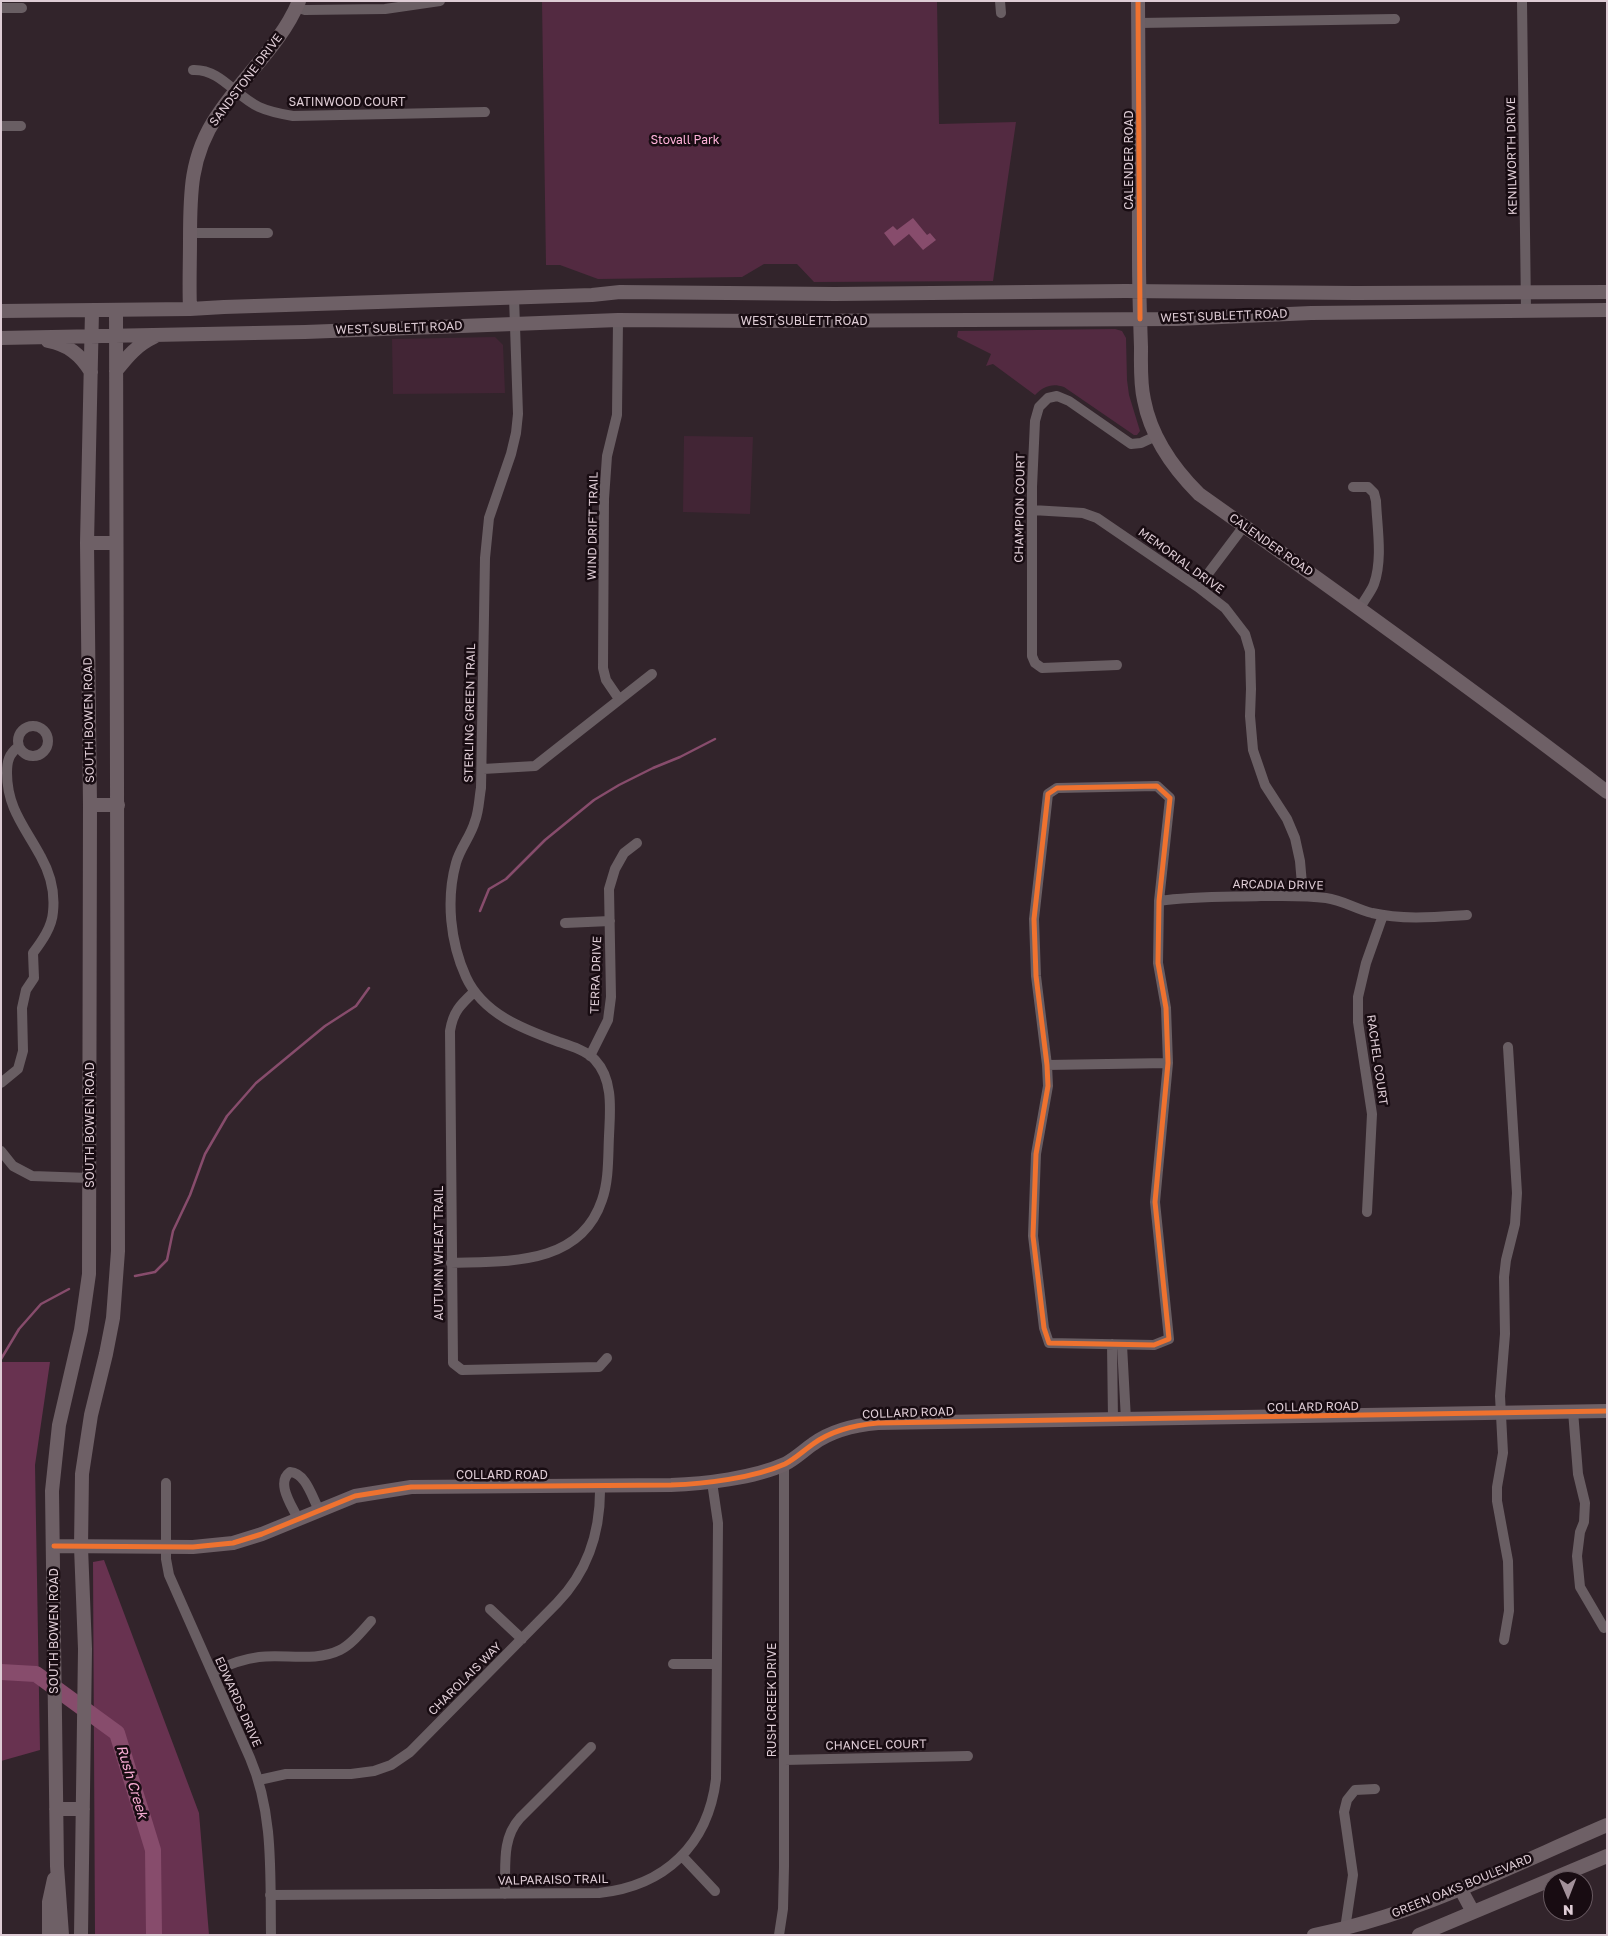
<!DOCTYPE html>
<html>
<head>
<meta charset="utf-8">
<style>
	body { margin:0 }
	#map { position:relative; width:1608px; height:1936px; overflow:hidden; background:#32242b; font-family:"Golos Text",sans-serif }
	canvas { display:block }
	.frame { position:absolute; inset:0; border:2px solid #deccd5; pointer-events:none }
	.north { position:absolute; left:1543px; top:1871px; width:50px; height:50px; box-sizing:border-box; background:#180c12; border:1px solid #675960; border-radius:50%; rotate:179deg; font-size:14px; font-weight:700; line-height:20px; text-align:center; color:#deccd5 }
	.north::after { content:''; display:block; margin:auto; width:18px; height:22px; background:#a2919a; clip-path:polygon(50% 0,100% 100%,50% 72%,0 100%) }
</style>
</head>
<body>
<div id="map">
<canvas width="1608" height="1936"></canvas>
<div class="frame"></div>
<div class="north">N</div>
</div>
<script>
const context = document.querySelector('canvas').getContext('2d');
context.lineJoin = 'round';
function fillPath(path, color) { context.fillStyle = color; context.fill(path, 'evenodd'); }
function strokePath(path, color, width, dash) { context.strokeStyle = color; context.lineWidth = width; context.lineCap = dash ? 'butt' : 'round'; context.setLineDash(dash || []); context.stroke(path); }
function write(font, color, halo, rows, align = 'center') {
  context.font = font + ' "Golos Text",sans-serif'; context.lineWidth = 5; context.setLineDash([]); context.textBaseline = 'middle'; context.strokeStyle = halo; context.fillStyle = color; for (const [text, x, y, turn = 0] of rows) {
    context.save(); context.translate(x, y); context.rotate((+turn || 0) * Math.PI / 180); context.textAlign = isNaN(turn) ? turn : align; if (halo) context.strokeText(text, 0, 0); context.fillText(text, 0, 0); context.restore();
  }
}
fillPath(new Path2D(`
	M495 337 503 345 505 393 393 394 392 339Z
	M684 436 753 437 750 514 683 512Z`), '#422535');
fillPath(new Path2D(`
	M542 1H937L939 124 1016 122 993 281 814 282 797 264H764L742 277 598 279 560 265H546Z
	M1115 329 1122 331 1126 338 1127 380 1129 395 1140 431 1137 435H1134L1064 387C1052 383 1044 386 1035 395L993 364 986 366 991 354 957 337 958 331Z`), '#532a41');
fillPath(new Path2D(`
	M1 1362H50L35 1465 40 1750 1 1761Z
	M104 1560 199 1813 209 1935H95L93 1562Z`), '#683250');
fillPath(new Path2D(`
	M913 218 927 235 930 233 936 240 923 250 909 234 894 246 884 233 893 226 897 230Z`), '#874c6c');
strokePath(new Path2D(`
	M480 911 489 889 506 879 545 840 594 800 619 785 653 768 680 757 715 739
	M135 1276 155 1272 167 1260 173 1231 190 1195 205 1154 227 1116 256 1083 325 1026 356 1006 369 988
	M1 1359 19 1329 41 1304 69 1289`), '#874c6c', 2.5);
strokePath(new Path2D(`
	M1 1672 36 1674 117 1733 153 1850 154 1935`), '#874c6c', 16);
strokePath(new Path2D(`
	M1000 1 1001 13
	M1522 1 1526 310
	M296 7 305 10 385 9 440 1
	M1 8H22
	M1139 23 1395 19
	M193 70C221 69 235 96 259 107 270 112 281 114 293 116L485 112
	M1 126H21
	M190 233H268
	M618 320 617 415 607 456 604 499 603 668 606 680 619 699
	M1353 487H1368L1374 493 1376 501C1377 527 1383 559 1374 584 1371 592 1364 600 1360 608
	M1032 510 1083 513 1097 518 1198 587 1225 608 1245 634 1250 651 1251 689 1250 716 1253 750 1265 785 1287 819 1295 838 1300 861 1303 896
	M1198 587 1244 526
	M1117 665 1042 668 1035 663 1032 656V487L1035 421 1039 407 1048 398 1057 396 1069 401 1131 444 1141 443 1156 436
	M18 741a15 15 0 1 1 30 0a15 15 0 1 1-30 0Z
	M483 769 535 766 652 674
	M1157 786 1170 798 1159 901 1158 963 1166 1008 1168 1063 1155 1202 1169 1339 1154 1345 1049 1343 1044 1328 1033 1236 1036 1154 1048 1086 1047 1065 1036 976 1034 919 1048 794 1057 788Z
	M1159 901C1193 896 1227 897 1261 896 1282 896 1305 895 1326 898 1342 900 1356 909 1372 913 1403 920 1436 917 1467 915
	M565 923 610 921
	M474 992C460 1005 453 1012 450 1031L453 1363 462 1370 599 1367 607 1358
	M590 1056 608 1020 611 997 609 889 615 869 624 853 637 843
	M1047 1065 1168 1063
	M1 1083 18 1069 23 1051 22 1008 26 990 34 978 33 953C42 941 52 927 53 912 55 893 50 873 41 857 25 827 7 808 7 773 7 761 9 754 18 747
	M1 1151 13 1166 32 1176 90 1178
	M1367 1212 1372 1114 1358 1022V997L1366 963 1383 915
	M451 1263C508 1261 580 1266 602 1200 609 1180 608 1157 609 1136 610 1112 614 1080 595 1060 587 1051 571 1046 559 1042 523 1029 483 1014 466 977 450 942 446 899 456 863 460 848 471 836 475 821 479 811 479 799 481 788L485 558 489 518 511 454 516 433 518 414 514 297
	M1112 1344 1113 1420
	M1122 1345 1126 1420
	M1573 1411 1578 1474 1585 1503 1584 1522 1580 1532 1577 1556 1580 1587 1604 1628
	M166 1483V1559L169 1575 250 1758C274 1814 270 1874 271 1935
	M298 1519C293 1507 275 1483 290 1472 306 1473 312 1497 319 1510
	M490 1609 522 1639
	M1504 1640 1509 1611 1508 1561 1497 1501V1487L1503 1453 1500 1396 1505 1334 1504 1277 1506 1260 1515 1224 1517 1193 1508 1047
	M673 1664H716
	M212 1672C227 1665 242 1659 259 1657 285 1654 316 1662 340 1650 352 1644 362 1631 371 1621
	M784 1760 968 1756
	M259 1780 286 1774H351L374 1771 391 1765 410 1752 557 1603C589 1570 601 1530 600 1485
	M682 1856 715 1891
	M505 1894C506 1867 501 1839 520 1818L591 1747
	M270 1895 599 1893C665 1886 708 1845 716 1779L718 1523 712 1482
	M1345 1929 1353 1875 1344 1812 1347 1800 1355 1790 1375 1789
	M779 1935 783 1909 784 1867V1465`), '#695e63', 10);
strokePath(new Path2D(`
	M1138 1C1139 87 1139 174 1139 260 1139 289 1140 318 1141 347 1141 365 1140 383 1144 400 1151 437 1173 468 1199 494 1336 591 1473 689 1607 792
	M190 309C189 286 190 263 190 240 190 194 190 156 217 116 242 77 281 45 299 1
	M1 311 190 309 224 307 592 295 620 292 835 294 1125 291 1355 293 1607 292
	M1 338 305 332 618 320 763 321 1177 319 1311 313 1607 310
	M48 341C68 345 80 354 91 372
	M116 371C128 356 137 345 154 337
	M87 543H116
	M90 805H118
	M54 1546 193 1547 233 1543 262 1534 355 1496 411 1487 671 1485C704 1484 754 1478 785 1464 795 1459 803 1451 813 1444 832 1430 855 1425 878 1423L1607 1411
	M56 1809H83
	M1460 1888 1473 1912
	M49 1935V1902L54 1879
	M62 1935 57 1866 52 1491 59 1425 81 1330 89 1274 90 805 87 543 92 311
	M81 1935 85 1649 81 1547 82 1474 91 1415 106 1354 113 1318 118 1251 116 310
	M1314 1935C1417 1915 1511 1866 1607 1825
	M1419 1935 1607 1856`), '#6e6066', 14);
strokePath(new Path2D(`
	M1138 1 1140 319
	M1157 786 1170 798 1159 901 1158 963 1166 1008 1168 1063 1155 1202 1169 1339 1154 1345 1049 1343 1044 1328 1033 1236 1036 1154 1048 1086 1047 1065 1036 976 1034 919 1048 794 1057 788Z
	M54 1546 193 1547 233 1543 262 1534 355 1496 411 1487 671 1485C704 1484 754 1478 785 1464 795 1459 803 1451 813 1444 832 1430 855 1425 878 1423L1607 1411`), '#ef722f', 5);
write('12px', '#deccd5', '#180c12', [
	["SANDSTONE DRIVE",246,80,-53],
	["SATINWOOD COURT",347,102],
	["KENILWORTH DRIVE",1512,156,-91],
	["CALENDER ROAD",1129,160,-90],
	["WEST SUBLETT ROAD",1224,316,-2],
	["WEST SUBLETT ROAD",804,321],
	["WEST SUBLETT ROAD",399,328,-2],
	["CHAMPION COURT",1020,508,-89],
	["WIND DRIFT TRAIL",593,526,-89],
	["CALENDER ROAD",1271,545,35],
	["MEMORIAL DRIVE",1181,561,36],
	["STERLING GREEN TRAIL",470,713,-89],
	["SOUTH BOWEN ROAD",89,720,-91],
	["ARCADIA DRIVE",1278,885,1],
	["TERRA DRIVE",596,975,-88],
	["RACHEL COURT",1377,1060,82],
	["SOUTH BOWEN ROAD",90,1125,-90],
	["AUTUMN WHEAT TRAIL",439,1253,-90],
	["COLLARD ROAD",1313,1407,-1],
	["COLLARD ROAD",908,1413,-2],
	["COLLARD ROAD",502,1475],
	["SOUTH BOWEN ROAD",54,1631,-90],
	["CHAROLAIS WAY",465,1679,-45],
	["RUSH CREEK DRIVE",772,1700,-90],
	["EDWARDS DRIVE",238,1702,66],
	["CHANCEL COURT",876,1745,-1],
	["VALPARAISO TRAIL",553,1880,-1],
	["GREEN OAKS BOULEVARD",1462,1886,-22]
]);
write('12px', '#ffb3da', '#180c12', [
	["Stovall Park",685,140]
]);
write('italic 14px', '#f6abd2', '#180c12', [
	["Rush Creek",132,1782,73]
]);
</script>
</body>
</html>
